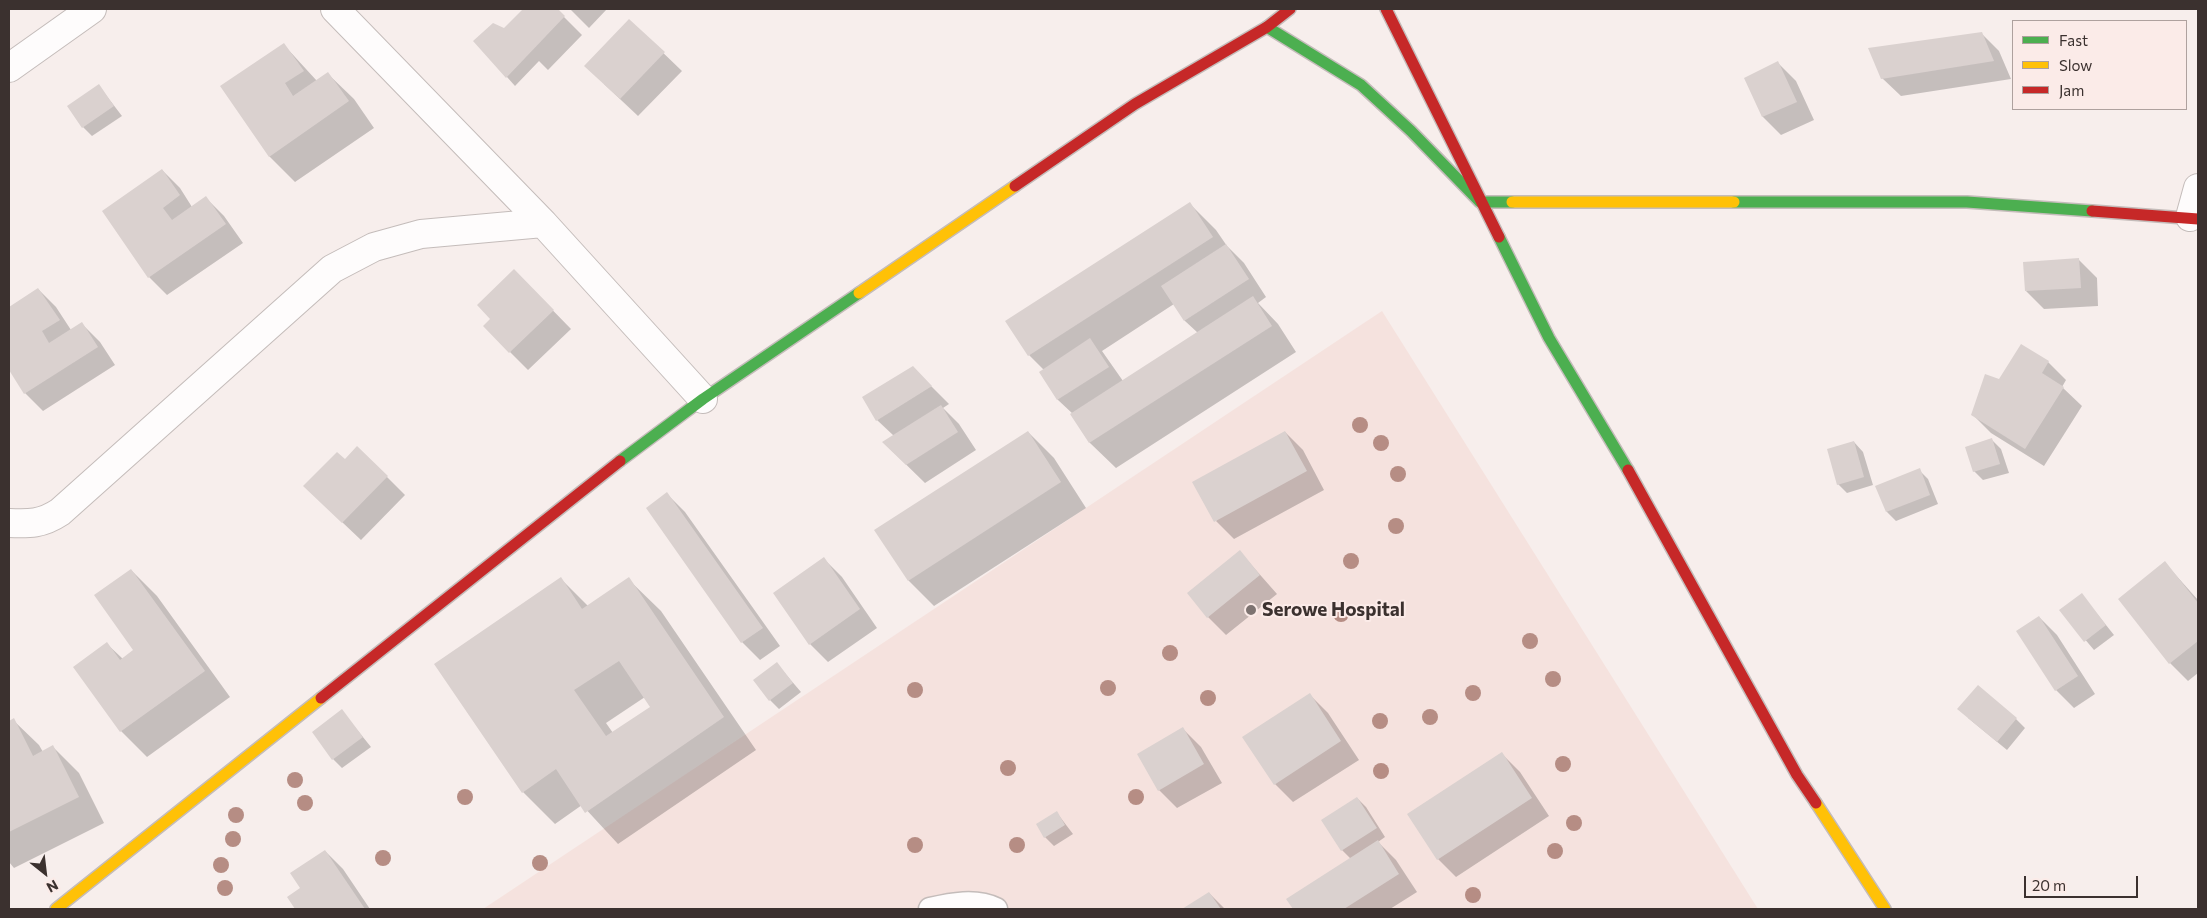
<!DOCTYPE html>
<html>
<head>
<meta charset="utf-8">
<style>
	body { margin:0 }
	#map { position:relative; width:2207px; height:918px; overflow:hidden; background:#f7eeec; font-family:Commissioner,sans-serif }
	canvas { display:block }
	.frame { position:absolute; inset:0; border:10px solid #3b312f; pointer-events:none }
	.legend { position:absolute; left:2012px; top:20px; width:175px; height:90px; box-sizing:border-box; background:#fbebe8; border:1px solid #aea19e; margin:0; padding:6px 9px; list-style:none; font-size:15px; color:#3b312f }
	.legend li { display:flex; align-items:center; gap:10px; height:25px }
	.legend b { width:25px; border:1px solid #aea19e }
	.north { position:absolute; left:20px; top:848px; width:50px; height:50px; -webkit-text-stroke:4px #fbebe8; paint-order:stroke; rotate:151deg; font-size:14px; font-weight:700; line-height:20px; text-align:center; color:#3b312f }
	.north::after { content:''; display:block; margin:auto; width:18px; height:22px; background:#3b312f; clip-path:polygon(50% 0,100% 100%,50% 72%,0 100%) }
	.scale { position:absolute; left:2024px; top:876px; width:114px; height:22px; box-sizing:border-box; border:2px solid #3b312f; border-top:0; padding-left:6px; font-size:15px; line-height:18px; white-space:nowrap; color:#3b312f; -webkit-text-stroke:4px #fbebe8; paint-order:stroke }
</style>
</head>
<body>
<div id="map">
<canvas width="2207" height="918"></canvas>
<div class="frame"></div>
<ul class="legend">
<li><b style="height:6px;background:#4caf50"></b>Fast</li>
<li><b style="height:6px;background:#ffc107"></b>Slow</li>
<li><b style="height:6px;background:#c62828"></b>Jam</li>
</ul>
<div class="north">N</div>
<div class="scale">20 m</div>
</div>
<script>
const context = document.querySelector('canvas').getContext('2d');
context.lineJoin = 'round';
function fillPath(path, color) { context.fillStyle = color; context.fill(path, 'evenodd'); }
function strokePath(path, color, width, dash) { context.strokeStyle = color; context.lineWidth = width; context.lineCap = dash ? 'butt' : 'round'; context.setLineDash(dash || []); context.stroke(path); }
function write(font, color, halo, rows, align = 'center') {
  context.font = font + ' Commissioner,sans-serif'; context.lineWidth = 4; context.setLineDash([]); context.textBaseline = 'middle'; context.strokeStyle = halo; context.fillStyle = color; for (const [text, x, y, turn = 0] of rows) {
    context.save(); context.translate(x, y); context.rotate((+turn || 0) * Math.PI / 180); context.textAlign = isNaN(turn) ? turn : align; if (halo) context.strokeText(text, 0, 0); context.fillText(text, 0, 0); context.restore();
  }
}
fillPath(new Path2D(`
	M1382 311 1758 909H483Z`), '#f5e2de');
fillPath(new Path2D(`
	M524 9H556L582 35 548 70 539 61 515 86 507 77 505 28Z
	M570 9H607L589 28Z
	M629 20 682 71 638 116 604 84Z
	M1981 33 1999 51 2011 79 1901 96 1882 78Z
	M284 45 317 81 328 74 354 99 374 128 295 182 269 156Z
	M1778 63 1796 81 1814 120 1781 135 1763 117 1746 78Z
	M99 86 122 116 92 136 83 127Z
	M162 170 180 188 192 207 206 198 224 216 243 243 167 295 149 277 104 211Z
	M1190 204 1216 230 1227 246 1244 263 1266 297 1258 303 1278 324 1296 352 1116 468 1090 443 1073 414 1058 400 1040 372 1044 370 1029 355ZM1174 304 1185 321 1198 333 1123 381 1102 351Z
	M2079 260 2097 278 2098 306 2044 309 2026 291Z
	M38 289 56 307 71 330 82 324 100 342 115 365 43 411 25 393 9 367V308Z
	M532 289 571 329 528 370 510 352Z
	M2048 362 2066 380 2062 387 2082 406 2044 466 1991 433 1973 415 1999 380Z
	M913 368 949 404 943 408 959 424 976 450 925 483 884 443 894 436 877 420Z
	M1028 432 1054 458 1086 508 934 606 909 581 876 530Z
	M1285 432 1303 450 1324 490 1234 539 1216 521Z
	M1992 440 2001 449 2009 473 1983 480 1974 471Z
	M1854 442 1863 452 1873 485 1847 493 1838 484Z
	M345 460 387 477 405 495 361 540 323 504Z
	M1919 470 1928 479 1938 504 1896 521 1887 512 1877 486Z
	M667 494 685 512 780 646 760 660 742 642Z
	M1240 552 1277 594 1226 635 1208 617Z
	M824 559 842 577 877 628 828 662 810 644Z
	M2165 563 2198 600V673L2188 681 2170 663Z
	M131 570 157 596 230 697 147 757 121 731 107 644 123 659 135 651Z
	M561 579 588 606 628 579 661 611 756 750 618 844 582 805 555 824 523 792ZM645 697 652 707 613 733 606 723Z
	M2082 595 2114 635 2094 650 2061 611Z
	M2039 617 2057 635 2095 694 2074 708 2056 690Z
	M777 664 801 692 779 709 770 700Z
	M1310 695 1328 713 1359 760 1293 802 1275 784Z
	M342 711 371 747 342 768 333 759Z
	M1968 718 2016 719 2025 728 2007 750Z
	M13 720 39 745 43 752 53 747 79 773 104 823 14 868 9 862V722Z
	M1183 729 1201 747 1222 783 1177 808 1159 790Z
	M1502 754 1520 772 1549 816 1456 877 1438 859Z
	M1357 798 1366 807 1385 837 1378 842 1396 860 1417 892 1390 909H1295L1288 899 1351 859 1342 850Z
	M1057 813 1073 834 1054 846 1045 837Z
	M325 851 343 869 370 909H297L288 897 302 888Z
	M1209 893 1225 909H1184Z`), '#0003');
fillPath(new Path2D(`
	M523 9H558L565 16 506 78 473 41 493 23 504 28Z
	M629 19 665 52 620 99 584 66Z
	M1982 32 1994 61 1881 79 1868 48Z
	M284 43 304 71 285 83 293 96 328 72 349 101 269 157 220 86Z
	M1778 61 1797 102 1762 117 1744 78Z
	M99 84 114 106 82 128 67 106Z
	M162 169 180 195 163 208 172 220 206 196 226 224 148 278 102 211Z
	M1190 202 1213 237 1028 356 1005 321Z
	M1226 244 1249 279 1184 321 1161 286Z
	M2079 258 2081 288 2025 291 2023 262Z
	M514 269 554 310 509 353 483 326 490 319 477 305Z
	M38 288 60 320 42 331 49 343 82 322 98 347 24 394 9 370V307Z
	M1253 296 1272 326 1089 443 1070 414Z
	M1090 338 1109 367 1057 400 1039 372Z
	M2021 344 2049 361 2042 373 2064 387 2025 449 1971 415 1985 374 1999 379Z
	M913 366 932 386 876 421 862 397Z
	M941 405 958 432 906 465 882 442Z
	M1028 431 1061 482 908 581 874 530Z
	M1285 431 1307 471 1214 522 1192 482Z
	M1992 438 2000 464 1973 472 1965 447Z
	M1854 441 1864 477 1837 485 1827 449Z
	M357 446 388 476 342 523 303 486 337 452 345 459Z
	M1920 468 1930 495 1886 512 1875 486Z
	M667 492 763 628 741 643 646 508Z
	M1240 550 1260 575 1207 618 1187 593Z
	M824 557 860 609 809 645 773 593Z
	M2165 561 2198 603V641L2169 664 2118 599Z
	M131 569 205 671 120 732 73 667 107 642 120 660 133 650 94 595Z
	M561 577 582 609 629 577 724 717 585 813 556 769 522 793 434 664ZM619 661 650 707 606 736 574 690Z
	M2082 593 2106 625 2084 642 2059 610Z
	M2039 616 2078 676 2055 691 2016 631Z
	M777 662 793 683 769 701 753 680Z
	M1978 685 2017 718 1997 742 1957 709Z
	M1310 693 1341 741 1274 785 1242 737Z
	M342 709 363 737 332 760 312 732Z
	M14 718 33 756 53 745 79 797 9 832V721Z
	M1183 727 1204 764 1158 791 1137 754Z
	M1502 752 1532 798 1437 860 1407 814Z
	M1357 797 1377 828 1341 851 1321 820Z
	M1057 811 1065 825 1044 838 1036 824Z
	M1378 840 1399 874 1344 909H1293L1286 899Z
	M325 850 365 909H295L287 897 300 888 290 873Z
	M1209 892 1221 909H1182Z`), '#dad1cf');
const lane = new Path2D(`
	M930 909C951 904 976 899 996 909`);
const street = new Path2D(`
	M335 9 543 223 703 399
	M9 68 92 9
	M2190 217 2198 188
	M9 523C29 524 42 524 60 512L332 269 374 247 421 234 543 223`);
const fast = new Path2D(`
	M1267 27 1361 85 1411 131 1480 202H1512
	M1734 202H1967L2092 211
	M1499 237 1549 338 1628 470
	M620 461 703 399 859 293`);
const slow = new Path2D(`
	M1512 202H1734
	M859 293 1015 186
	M1816 803 1885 909
	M56 909 321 698`);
const jam = new Path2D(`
	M1386 9 1499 237
	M1015 186 1135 104 1267 27 1290 9
	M2092 211 2198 219
	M1628 470 1797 775 1816 803
	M321 698 620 461`);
strokePath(lane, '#c4bcba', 25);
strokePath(street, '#c4bcba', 30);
strokePath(fast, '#c4bcba', 14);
strokePath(slow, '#c4bcba', 14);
strokePath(jam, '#c4bcba', 14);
strokePath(lane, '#fefcfc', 22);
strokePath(street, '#fefcfc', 28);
strokePath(fast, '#4caf50', 11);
strokePath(slow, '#ffc107', 11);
strokePath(jam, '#c62828', 11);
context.fillStyle = '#b68d84';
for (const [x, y] of [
	[1360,425],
	[1381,443],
	[1398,474],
	[1396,526],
	[1351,561],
	[1341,614],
	[1530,641],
	[1170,653],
	[1553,679],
	[1108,688],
	[915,690],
	[1473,693],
	[1208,698],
	[1430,717],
	[1380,721],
	[1563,764],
	[1008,768],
	[1381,771],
	[295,780],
	[465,797],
	[1136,797],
	[305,803],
	[236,815],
	[1574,823],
	[233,839],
	[915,845],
	[1017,845],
	[1555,851],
	[383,858],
	[540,863],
	[221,865],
	[225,888],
	[1473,895]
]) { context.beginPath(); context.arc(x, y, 8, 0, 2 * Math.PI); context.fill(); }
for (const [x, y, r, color] of [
	[1251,610,6,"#7d7371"]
]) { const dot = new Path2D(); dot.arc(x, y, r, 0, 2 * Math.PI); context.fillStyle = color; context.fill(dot); strokePath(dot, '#fbebe8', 2); }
write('bold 19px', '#3b312f', '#fbebe8', [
	["Serowe Hospital",1262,610]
], 'left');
</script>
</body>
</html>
